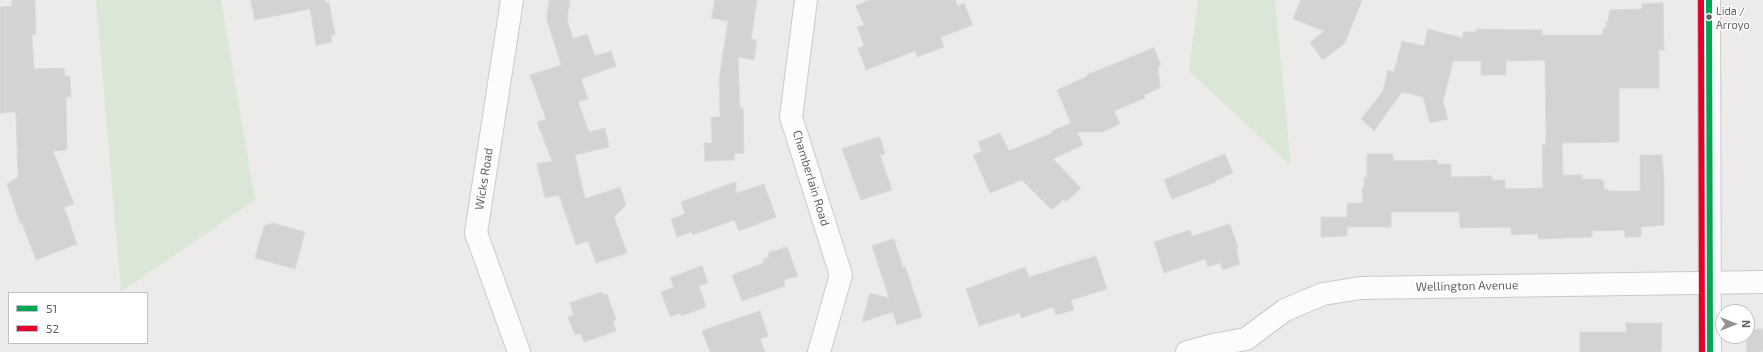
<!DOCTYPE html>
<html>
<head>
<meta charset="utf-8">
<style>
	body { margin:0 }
	#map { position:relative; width:1763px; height:352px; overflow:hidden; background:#edebe9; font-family:"Exo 2",sans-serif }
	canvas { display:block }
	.legend { position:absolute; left:8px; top:292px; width:140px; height:52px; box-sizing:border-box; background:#fff; border:1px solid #bfc1c2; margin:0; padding:5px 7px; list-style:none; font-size:12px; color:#5f6366 }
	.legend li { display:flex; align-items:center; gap:8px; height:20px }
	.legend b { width:20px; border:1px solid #bfc1c2 }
	.north { position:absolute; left:1715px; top:304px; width:40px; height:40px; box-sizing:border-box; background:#fff; border:1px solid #bfc1c2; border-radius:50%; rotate:90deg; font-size:11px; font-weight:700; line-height:16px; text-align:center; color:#5f6366 }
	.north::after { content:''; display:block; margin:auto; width:14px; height:18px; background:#919394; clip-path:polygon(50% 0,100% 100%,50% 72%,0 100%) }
</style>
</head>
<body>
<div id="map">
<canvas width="1763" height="352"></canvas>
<ul class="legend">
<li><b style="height:5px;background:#00a651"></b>51</li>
<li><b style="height:5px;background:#e4002b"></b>52</li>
</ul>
<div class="north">N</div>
</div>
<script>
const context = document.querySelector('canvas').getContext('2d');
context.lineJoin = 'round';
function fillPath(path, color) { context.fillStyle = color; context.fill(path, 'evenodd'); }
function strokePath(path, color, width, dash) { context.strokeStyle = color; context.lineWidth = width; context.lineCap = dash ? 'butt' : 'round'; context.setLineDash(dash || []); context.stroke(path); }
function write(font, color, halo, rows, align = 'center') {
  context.font = font + ' "Exo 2",sans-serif'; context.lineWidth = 3; context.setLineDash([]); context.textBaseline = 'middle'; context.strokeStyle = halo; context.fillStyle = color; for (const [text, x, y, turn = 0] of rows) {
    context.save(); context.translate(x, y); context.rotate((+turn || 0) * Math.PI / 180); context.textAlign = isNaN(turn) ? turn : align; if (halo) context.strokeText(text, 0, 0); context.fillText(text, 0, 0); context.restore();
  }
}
fillPath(new Path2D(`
	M96 0H221L255 200 121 292Z
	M1198 0H1275L1291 166 1189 71Z`), '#dbe7d6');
const building = new Path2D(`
	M12 0H35L36 34H32L34 69 64 68 65 76H70L71 97H66L67 150 53 151 74 204 64 207 77 244 36 260 22 223H20L7 184 18 177 16 115 15 112 0 113V7L12 6Z
	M251 0H325V3L329 2 335 34 331 35 332 42 316 45 310 9 255 20Z
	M549 0H570L567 20 573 39 587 34 595 56 611 51 616 66 581 79 588 99 578 102 589 132 605 128 609 147 575 155 585 199 620 187 626 205 614 217 627 253 596 263 588 241 576 245 559 195 545 198 537 164 552 161 537 122 546 119 530 75 561 65 547 20Z
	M715 0H757L751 39 757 40 754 60 738 57 740 108 743 107 744 153 734 154 735 160 705 161 704 143H712L711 117H720L719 79 728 21 712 18Z
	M870 0H956L957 6 964 3 973 25 941 37 944 47 917 57 915 51 866 70 858 48 864 46 857 27 864 25 856 6Z
	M1301 0H1362L1345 43 1323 60 1310 43 1324 31 1293 19Z
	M1663 3 1664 50H1659V88H1619V142L1562 143 1563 175H1582V179H1601V181H1604V189H1608V191H1640V155H1662L1664 179V225L1641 227V237H1625V230L1592 231V237L1538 239V234L1511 235V227L1460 228 1459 212H1391V227H1347V236L1321 237V217H1347V203H1363L1362 188H1364V177H1367V154H1393V161L1437 160 1438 164H1451V177L1492 176V180H1505V189L1543 188 1542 145H1546L1545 60 1506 61V75H1481V61H1453L1443 102 1448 119 1430 123 1423 97 1402 92 1374 131 1361 119 1383 91 1388 70 1394 72 1402 41 1424 46 1428 29 1463 38V32H1476V29L1542 30V35H1603V28H1606V21H1608L1610 10 1642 9V4Z
	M1154 48 1161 65 1158 66 1160 88 1144 95 1145 98 1114 111 1120 124 1103 132H1077L1083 145 1053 159 1081 188 1066 202 1064 199 1052 210 1022 180 990 193 973 155 982 151 978 142 1000 133 1009 151 1052 133V131L1071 123 1057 90 1088 76 1087 75Z
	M880 137 885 154 880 155 892 190 861 200 842 149Z
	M1225 154 1233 173 1215 181 1216 182 1172 199 1164 180Z
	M736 182V193L764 184 776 217 739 231 734 220 693 235 692 232 677 237 671 219 685 214 681 202Z
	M273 223 305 232 295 269 255 258 264 226Z
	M1230 224 1238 248H1236L1240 264 1223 270 1220 263 1208 267 1205 259 1164 273 1154 242 1190 230 1192 236Z
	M894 239 903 268 905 266 922 317 897 325 893 312 862 322 870 293 889 298 872 246Z
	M787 247 798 276 784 280 785 286 742 301 732 275 764 263 763 259 769 257 768 253Z
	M1096 256 1107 289 1071 300 1074 310 1056 315 1053 307 1021 318 1020 313 979 326 966 289 1025 267 1029 277Z
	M702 266 708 283 699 286 706 307 681 316 680 313 670 317 661 292 674 287 670 278Z
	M602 292 604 295 607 294 616 320 613 321 616 331 584 342 580 333 575 335 568 317 574 315 570 303Z
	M760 311 768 336 760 339 765 352H710L702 331Z
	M1626 323H1662L1661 352H1580V332H1626Z
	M1747 329H1763V352H1747Z`);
fillPath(building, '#d4d2d2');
strokePath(building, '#dcdad8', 1);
const minor = new Path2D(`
	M512 0 476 233 519 352
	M806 0 791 117 841 275 819 352
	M1709 0 1710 352
	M1187 352 1213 345 1246 339 1285 310 1323 294 1361 288 1763 282`);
strokePath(minor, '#cac9c9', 24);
strokePath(minor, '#fcfcfc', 22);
strokePath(new Path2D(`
	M1709 0 1710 352`), '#00a651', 6);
strokePath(new Path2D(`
	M1701 0 1702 352`), '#e4002b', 6);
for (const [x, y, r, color] of [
	[1709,17,3.5,"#5f6366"]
]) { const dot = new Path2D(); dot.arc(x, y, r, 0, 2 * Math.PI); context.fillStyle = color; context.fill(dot); strokePath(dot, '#fff', 1.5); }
write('11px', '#5f6366', '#fff', [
	["Lida /",1716,11],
	["Arroyo",1716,25]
], 'left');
write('12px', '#5f6366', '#fff', [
	["Chamberlain Road",811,178,73],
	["Wicks Road",484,179,-81],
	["Wellington Avenue",1467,286,-1]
]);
</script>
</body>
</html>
